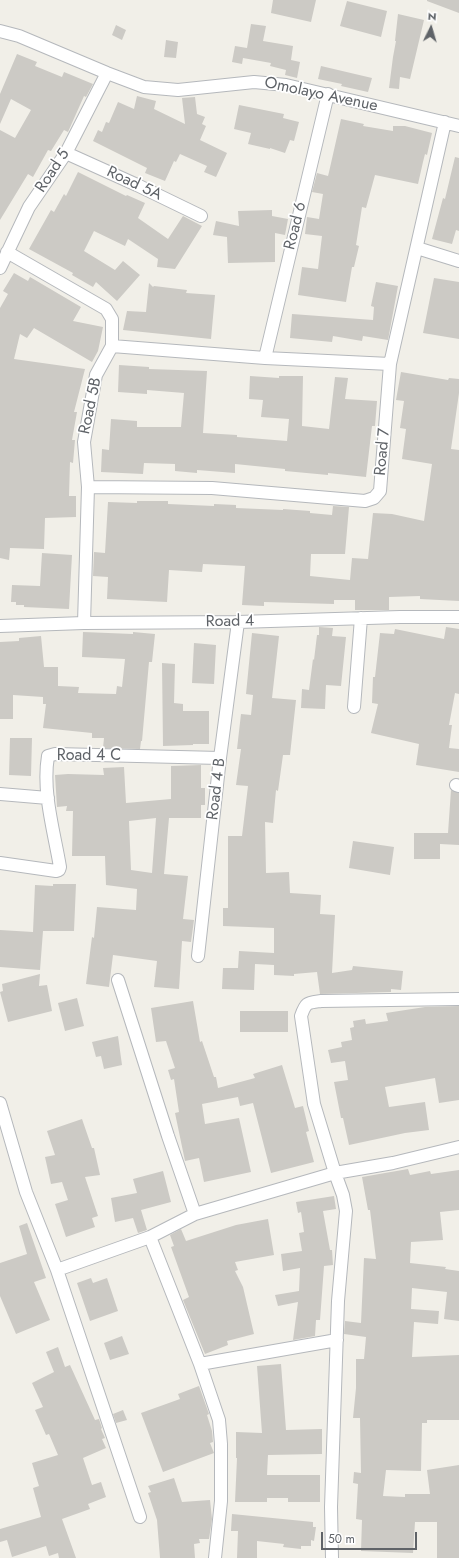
<!DOCTYPE html>
<html>
<head>
<meta charset="utf-8">
<style>
	body { margin:0 }
	#map { position:relative; width:459px; height:1558px; overflow:hidden; background:#f1efe8; font-family:Jost,sans-serif }
	canvas { display:block }
	.north { position:absolute; left:411px; top:8px; width:40px; height:40px; -webkit-text-stroke:3px #fff; paint-order:stroke; rotate:5deg; font-size:11px; font-weight:700; line-height:16px; text-align:center; color:#5f6368 }
	.north::after { content:''; display:block; margin:auto; width:14px; height:18px; background:#5f6368; clip-path:polygon(50% 0,100% 100%,50% 72%,0 100%) }
	.scale { position:absolute; left:321px; top:1532px; width:96px; height:18px; box-sizing:border-box; border:2px solid #5f6368; border-top:0; padding-left:5px; font-size:12px; line-height:14px; white-space:nowrap; color:#5f6368; -webkit-text-stroke:3px #fff; paint-order:stroke }
</style>
</head>
<body>
<div id="map">
<canvas width="459" height="1558"></canvas>
<div class="north">N</div>
<div class="scale">50 m</div>
</div>
<script>
const context = document.querySelector('canvas').getContext('2d');
context.lineJoin = 'round';
function fillPath(path, color) { context.fillStyle = color; context.fill(path, 'evenodd'); }
function strokePath(path, color, width, dash) { context.strokeStyle = color; context.lineWidth = width; context.lineCap = dash ? 'butt' : 'round'; context.setLineDash(dash || []); context.stroke(path); }
function write(font, color, halo, rows, align = 'center') {
  context.font = font + ' Jost,sans-serif'; context.lineWidth = 3.5; context.setLineDash([]); context.textBaseline = 'middle'; context.strokeStyle = halo; context.fillStyle = color; for (const [text, x, y, turn = 0] of rows) {
    context.save(); context.translate(x, y); context.rotate((+turn || 0) * Math.PI / 180); context.textAlign = isNaN(turn) ? turn : align; if (halo) context.strokeText(text, 0, 0); context.fillText(text, 0, 0); context.restore();
  }
}
fillPath(new Path2D(`
	M273 0H316L311 22 271 13Z
	M427 0H459V13L427 1Z
	M347 1 387 11 381 37 340 26Z
	M398 14 424 20 410 79 400 77 399 89 389 88 393 57 396 41H395Z
	M251 24 266 26 263 41 293 46 291 60 300 62 297 78 285 75 286 70 270 66 271 63 243 58 242 64 232 62 235 46 247 48Z
	M116 25 126 30 122 40 112 35Z
	M166 40 178 42 176 58 164 57Z
	M17 54 37 62 35 66 62 77 64 72 93 84 86 97 84 96 68 132 64 130 51 151 48 150 33 177 28 174 0 220V130L15 138 31 110 11 99 0 124V94Z
	M321 66 372 78 368 92 341 86 342 84 318 79Z
	M137 96 156 101 154 109 185 124 182 98 195 97 197 114 205 117 202 124 206 126 200 140 227 153 216 177 204 172 207 166 180 154 176 162 174 161 165 181 145 173 147 168 93 141 98 130 102 132 106 122 109 123 118 102 134 109Z
	M239 105 284 114 283 118 299 122 294 141 290 140 285 153 270 148V149L248 144 251 133 234 129Z
	M341 119 364 124 363 126 393 131V126H405L432 133 427 155 425 154 423 162 418 184 375 175 366 208 362 207 356 245 359 246 354 267H352L346 302 298 295 302 267 318 269 322 236 305 234 307 217 319 219 323 194 312 192 317 173 328 176 329 172Z
	M455 157 459 158V231L456 230 452 244 432 239 443 198 445 199Z
	M78 172 126 196 127 195 145 203 138 218 168 239 183 216 202 226 175 269 157 267 158 259 128 239 125 246 94 231 84 251 115 270 123 261 140 275 117 301 96 282 93 287 72 275 73 273 29 249 51 210 54 212 64 194 66 196Z
	M272 210V216L288 219 285 235 275 233V262L228 263 227 237 213 235 216 221 239 226 238 211Z
	M14 273 28 281 30 277 81 307 73 321 103 327 98 351 92 362 34 328 27 338 20 334 14 359 85 369 74 412H77L72 440H75L73 463 70 462 69 496H76V517L45 518 44 549 10 548 9 560 0 558V308L8 294 3 291Z
	M434 278 459 282V339L423 333Z
	M376 282 398 286 388 340 363 336 362 341 333 336 332 342 290 338 292 314 373 320 374 307 371 306Z
	M149 283 153 287 154 286 187 290 186 293 215 295 211 339 123 330 127 311 146 312Z
	M119 365 149 367V369L207 371 203 433 237 435V437L287 441 289 419 261 417 263 400 249 399 250 376 279 378V376H303L302 426 329 429 335 377 348 378 345 399 377 401 375 426H372L366 477 328 473V475L285 471V469L235 464V473L197 470V473L175 471V464L144 463 143 474 101 472 102 449 109 450 111 419 137 421V427H181L184 393 147 390V394L118 392Z
	M401 372 448 380 449 378 459 379V393L451 449 459 450V601L420 599V596L389 597V610H355V600H334V604L264 602V606L242 605 245 566 203 564 202 572 169 570 167 602 107 599 108 577 93 576 94 552 105 553 108 502 137 503V501H168V504L214 506V504L236 505V508L283 510V509L310 511V513L332 515 333 506 349 507 345 554H311L310 576 350 580 352 558 368 559 373 513 392 514 424 521 432 464 402 459 406 429 400 428 404 401 396 400Z
	M42 553 72 555 69 609 24 607V605H16V602H11L12 585 40 586Z
	M319 627 333 628 332 636 346 637 341 686 326 685 325 709 301 708 302 689 309 690 313 659 314 660 317 635H319Z
	M446 627 459 629V694L455 693 449 725H452L449 748 459 749V772L416 765 419 744 371 733 378 704 372 703 373 677H375L380 633 394 634 395 629 444 639Z
	M83 632 133 634V632L155 634 152 662H149L142 741H141L140 749 103 748 104 738H92V733L43 728 46 704H43V697L13 695V719H0V642L19 641V638L41 636 44 667H58V686L79 687 78 693 116 694 117 686 122 687 125 659 82 657Z
	M252 633 279 636 272 698 296 700 290 755H283L278 791 276 790 273 823 265 822 266 873 289 872 290 893 321 895 320 914 335 915 332 973 352 970 353 966 403 971 401 990 391 989V992L320 994 317 972 294 974V976L274 975V965L255 964 254 990 222 989 223 968H238L239 951 274 953V928L223 926V908H228V836H242L248 786 236 785 241 749H237L241 714 251 715 253 695 246 694Z
	M194 643 216 645 214 684 192 683Z
	M162 663 175 664 174 703 183 704V711H209V744H193V745L163 746Z
	M10 738H32L31 776 9 775Z
	M201 765V788H205V805H201V818H169L164 874 188 876 183 919 194 920 191 942 182 941 179 989 154 987 157 961 113 955 109 987 86 984 92 937 94 938 97 907 136 910 137 889 106 885 105 856H72L73 811H66L67 806 57 807 55 775 68 774 104 775 103 768 124 767 126 803 171 799V766ZM156 818 152 873 131 870 129 821Z
	M451 790 459 793V845L440 844V859H414V833H448Z
	M353 841 394 847 390 875 349 868Z
	M53 884H76L74 931H43L40 970 0 967V930L33 932 35 885 53 886Z
	M40 974 39 986 47 985 52 1011 8 1022 0 992 3 991 2 984Z
	M77 998 84 1026 65 1031 58 1003Z
	M193 1001 200 1042 202 1041 214 1077H216L218 1088 255 1078 253 1074 282 1065 295 1108 303 1106 309 1131 306 1132 314 1162 271 1173 253 1103 240 1106 238 1097 202 1104 205 1124 239 1118 251 1172 204 1182 199 1158 185 1161 175 1113 179 1112 174 1079 171 1080 168 1070 175 1068 166 1041 156 1042 151 1008Z
	M459 1006V1100L439 1103 435 1078 385 1087 389 1107 425 1102 429 1130 405 1133 349 1145 343 1118H341L334 1082 348 1080 345 1061 331 1063 328 1050 342 1047 341 1042 352 1040 350 1028 354 1027 353 1021 365 1019 366 1024 388 1021 386 1013 425 1007Z
	M240 1011H288V1032H240Z
	M118 1036 122 1065 104 1069 101 1056 96 1057 92 1042Z
	M82 1119 92 1148H94L100 1175 85 1177 98 1216 92 1218 95 1227 66 1237 55 1204 68 1200 62 1182 51 1184 45 1157 55 1155 47 1131Z
	M408 1169 410 1175 430 1171 431 1174 459 1170V1210L440 1212 443 1240 411 1242 410 1263 446 1267 445 1269 459 1271V1321L444 1319 447 1292 412 1288 411 1309 439 1311 438 1324 414 1322 412 1357 459 1355V1420H427V1423H422L421 1471 386 1470 383 1496 405 1497V1494H430L427 1470 459 1465V1558H437V1522H415L413 1553 361 1551 362 1520 356 1519 358 1484 353 1483 354 1472 361 1473 360 1418H353L356 1388V1359H364L366 1337 344 1334 345 1321 361 1323 364 1258 376 1259 370 1210H368L362 1177Z
	M163 1171 171 1202 141 1210 147 1230 138 1233 133 1218 115 1222 111 1198 137 1193 133 1179Z
	M334 1196 336 1209 323 1211 330 1250H332L333 1265 324 1266 320 1320H316L315 1336 293 1340 298 1302 278 1306 275 1295 299 1291 300 1268 283 1271 281 1254 302 1251 299 1233 304 1232 301 1212 298 1213 296 1202Z
	M268 1219 274 1255 235 1262 238 1270 235 1271 243 1287 254 1334 227 1341 228 1345 205 1354 183 1300 189 1297 171 1247 174 1246 170 1235 181 1229 186 1241 236 1225Z
	M27 1223 46 1278 34 1282 50 1320 16 1334 0 1296V1263L27 1254 19 1226Z
	M91 1278 93 1283 107 1278 118 1311 90 1321 77 1283Z
	M122 1336 129 1354 110 1360 104 1343Z
	M58 1347 65 1367 70 1365 95 1420 99 1419 102 1428 101 1429 105 1438 102 1439 106 1448 83 1458 92 1485 101 1482 106 1497 88 1504 90 1509 62 1519 76 1558H59L58 1553 49 1556 46 1546 12 1557 7 1540 0 1542V1529L41 1517 33 1488 39 1486 32 1463 58 1455 49 1434 46 1435 35 1410 43 1407 32 1383 54 1372 46 1352Z
	M281 1364 286 1430 322 1429V1454L268 1455 267 1475H320V1502H288V1498H267V1502H235L237 1458H236V1432L262 1433 257 1366Z
	M199 1386 209 1414 207 1415 212 1431 213 1442 210 1443 214 1453 163 1472 141 1413 180 1399 178 1394Z
	M123 1410 127 1420 116 1423 113 1414Z
	M174 1478 182 1502 210 1500 212 1519 209 1539H199L200 1543 194 1544 195 1558H160L157 1520 148 1493 151 1492 148 1486Z
	M232 1514 313 1522V1527H316L314 1541 311 1540V1546H301V1549L283 1547 284 1544 257 1541V1558H237L238 1531H231Z`), '#cccac5');
const minor = new Path2D(`
	M0 31 19 36 107 73 144 87 178 90 254 82 286 85 459 126
	M66 153 137 185 201 216
	M417 248 459 261
	M7 252 106 309 112 319V346L96 375 84 442 88 487 84 623
	M0 268 29 207 66 153 107 73
	M112 346 265 358 390 364
	M265 358 328 94
	M88 487 212 488 365 501 374 498 380 491 390 364 445 122
	M0 626 84 623 238 622 400 617H459
	M354 707 361 618
	M456 785 459 786
	M0 794 48 798
	M0 863 56 871 59 870 60 867C54 831 42 792 48 756L55 754 220 758
	M198 956 220 758 238 622
	M118 980 168 1136 195 1214
	M0 1103 26 1192 57 1270 140 1517
	M150 1237 200 1364 219 1420 221 1444V1501L215 1558
	M57 1270 150 1237 195 1214 335 1173 393 1163 459 1147
	M200 1364 337 1340
	M332 1558 331 1507 338 1301 346 1211 343 1195 335 1173 314 1104 301 1016C306 1002 307 1003 321 1001L459 999`);
strokePath(minor, '#b5b8bc', 14);
strokePath(minor, '#fff', 12);
write('16px', '#5f6368', '#fff', [
	["Omolayo Avenue",321,95,12],
	["Road 5",53,171,-57],
	["Road 5A",134,184,25],
	["Road 6",296,226,-76],
	["Road 5B",91,406,-78],
	["Road 7",383,452,-85],
	["Road 4",230,622,-1],
	["Road 4 C",89,756],
	["Road 4 B",217,789,-83]
]);
</script>
</body>
</html>
